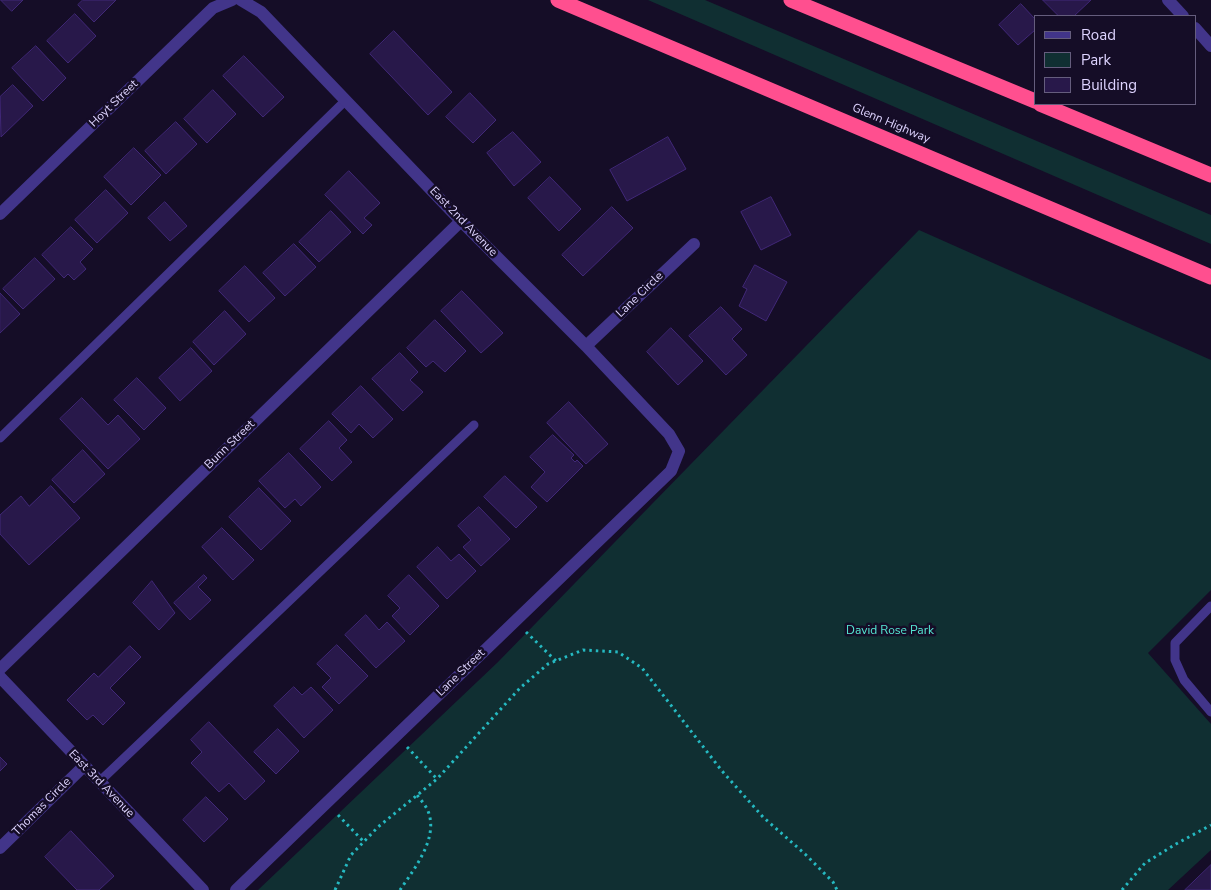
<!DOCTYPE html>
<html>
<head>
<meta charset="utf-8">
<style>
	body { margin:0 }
	#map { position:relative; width:1211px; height:890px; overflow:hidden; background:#150d27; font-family:"Nunito Sans",sans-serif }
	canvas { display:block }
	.legend { position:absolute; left:1034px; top:15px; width:162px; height:90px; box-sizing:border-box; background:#150d27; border:1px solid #655d7d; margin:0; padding:6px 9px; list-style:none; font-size:15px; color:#ded4ff }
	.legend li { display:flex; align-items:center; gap:10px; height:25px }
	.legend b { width:25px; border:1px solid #655d7d }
</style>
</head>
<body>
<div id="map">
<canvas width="1211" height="890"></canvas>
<ul class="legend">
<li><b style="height:6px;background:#42358a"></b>Road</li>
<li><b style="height:14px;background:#102f32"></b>Park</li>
<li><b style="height:14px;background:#28184a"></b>Building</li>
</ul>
</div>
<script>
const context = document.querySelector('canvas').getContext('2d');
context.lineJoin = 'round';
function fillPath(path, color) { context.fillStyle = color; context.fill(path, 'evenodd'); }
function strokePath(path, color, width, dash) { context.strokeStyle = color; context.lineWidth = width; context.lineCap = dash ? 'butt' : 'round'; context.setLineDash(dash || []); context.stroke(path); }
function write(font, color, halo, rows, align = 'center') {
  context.font = font + ' "Nunito Sans",sans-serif'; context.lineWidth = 5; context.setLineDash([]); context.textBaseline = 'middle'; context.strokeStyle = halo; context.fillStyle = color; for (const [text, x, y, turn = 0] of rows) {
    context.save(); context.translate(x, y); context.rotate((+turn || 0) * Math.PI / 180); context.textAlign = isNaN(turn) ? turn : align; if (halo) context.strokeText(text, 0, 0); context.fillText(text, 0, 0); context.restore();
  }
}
fillPath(new Path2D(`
	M648 0H705L1211 215V244Z
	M919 230 1211 360V590L1148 653 1211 724V850L1168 890H258L498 662Z`), '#102f32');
const building = new Path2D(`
	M1 0H23L12 11Z
	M83 0H116L94 22 78 5Z
	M1043 0H1091L1074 16H1059Z
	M1021 4 1035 19V30L1018 45 999 25Z
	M75 14 96 36 68 63 47 41Z
	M394 31 452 92 428 115 370 54Z
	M36 46 66 78 43 101 12 68Z
	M244 56 284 97 263 117 223 76Z
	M13 85 33 106 1 137 0 97Z
	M213 90 236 114 207 143 184 119Z
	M470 93 496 120 473 143 446 117Z
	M176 122 197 144 166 174 145 151Z
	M513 132 541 162 514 186 487 153Z
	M668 137 686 169 627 201 610 170Z
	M134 148 161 175 131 205 104 177Z
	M349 171 380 203 364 218 372 225 363 234 325 195Z
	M550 177 581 209 559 231 528 198Z
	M106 190 128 213 97 243 75 220Z
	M771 197 791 235 761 250 741 212Z
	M165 202 187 226 170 241 148 218Z
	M612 207 633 228 583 276 562 255Z
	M331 211 351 232 319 262 299 242Z
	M71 227 93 249 80 262 86 269 74 280 68 274 64 278 42 255Z
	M294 244 316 267 285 296 263 273Z
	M35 258 55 279 23 309 3 289Z
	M755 265 787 282 766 321 739 306 747 289 743 287Z
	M245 266 275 298 249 322 219 291Z
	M462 291 503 333 481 353 441 311Z
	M0 293 20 314 0 333Z
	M721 307 742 329 732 339 747 355 726 375 689 336Z
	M225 311 246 334 214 365 193 342Z
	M435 320 466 351 445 372 433 361 426 367 407 348Z
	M671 328 703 361 678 385 647 352Z
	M191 348 212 371 180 401 159 378Z
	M400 353 418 372 410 380 423 392 403 411 372 379Z
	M137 378 166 408 144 430 114 400Z
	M361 386 393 419 373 438 359 424 351 433 332 414Z
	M82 398 108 425 118 415 140 439 108 469 60 419Z
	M569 402 608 444 586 464 547 423Z
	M329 421 347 440 339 448 352 462 332 481 300 449Z
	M553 435 574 455 571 458 575 462 577 460 583 466 547 502 531 487 545 472 530 457Z
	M83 450 105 474 74 503 52 480Z
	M289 453 321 487 301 506 295 499 285 508 259 481Z
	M505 476 537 507 516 528 484 497Z
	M51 486 80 518 29 565 0 534V515L21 496 29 506Z
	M259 488 291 521 261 550 229 517Z
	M479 507 510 539 481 566 463 547 471 540 458 526Z
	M222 528 254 560 233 580 202 547Z
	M438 547 451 561 459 554 476 571 447 599 417 567Z
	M204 575 207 578 198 587 211 600 190 620 174 603Z
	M409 575 439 606 410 635 392 616 400 608 388 596Z
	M152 581 175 613 159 630 133 603Z
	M366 615 379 630 387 622 405 641 376 668 345 635Z
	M337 645 368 676 339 704 322 687 331 678 317 664Z
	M130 646 141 657 110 688 125 703 103 725 93 715 87 720 67 700 94 673 98 677Z
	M294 687 302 695 311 687 333 710 304 738 274 706Z
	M209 722 265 781 245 800 229 783 219 792 191 763 202 752 191 740Z
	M278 729 299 751 276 774 254 752Z
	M0 757 7 764 0 771Z
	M206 797 228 819 204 842 183 820Z
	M71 831 114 876 99 890H77L45 857Z
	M1211 865V890H1185Z`);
fillPath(building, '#28184a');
strokePath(building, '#412878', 1);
strokePath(new Path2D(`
	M526 632 556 661
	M407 747 437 779
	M338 815 364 842
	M335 890 351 855 378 827 437 779 520 688 548 664 583 650 618 652 642 668 722 771 763 817 805 854 833 882 837 890
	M400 890C414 869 439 838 428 811 426 806 421 800 417 795
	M1122 890 1145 863 1176 844 1211 825`), '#25b9c1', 3, [2.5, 4]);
strokePath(new Path2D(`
	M0 438 346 100
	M1211 606 1175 643V660L1184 680 1211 712
	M99 782 474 425`), '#42358a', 9);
strokePath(new Path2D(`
	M1168 0 1183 16
	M1195 28 1211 46
	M0 214 213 8 232 0
	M586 346 694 244
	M0 669 461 221
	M0 677 203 890
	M0 848 84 766
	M236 890 671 471 679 451 669 434 586 346 461 221 261 12 241 0`), '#42358a', 12);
strokePath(new Path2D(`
	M558 0 1211 277
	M791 0 1035 101
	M1040 104 1211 175`), '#ff4f8f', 15);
write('12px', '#ded4ff', '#150d27', [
	["Hoyt Street",114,104,-44],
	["Glenn Highway",891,124,23],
	["East 2nd Avenue",463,222,46],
	["Lane Circle",640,295,-44],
	["Bunn Street",230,445,-44],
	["Lane Street",461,673,-44],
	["East 3rd Avenue",101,784,46],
	["Thomas Circle",42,807,-45]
]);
write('12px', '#56e9d5', '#150d27', [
	["David Rose Park",890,631]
]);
</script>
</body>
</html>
